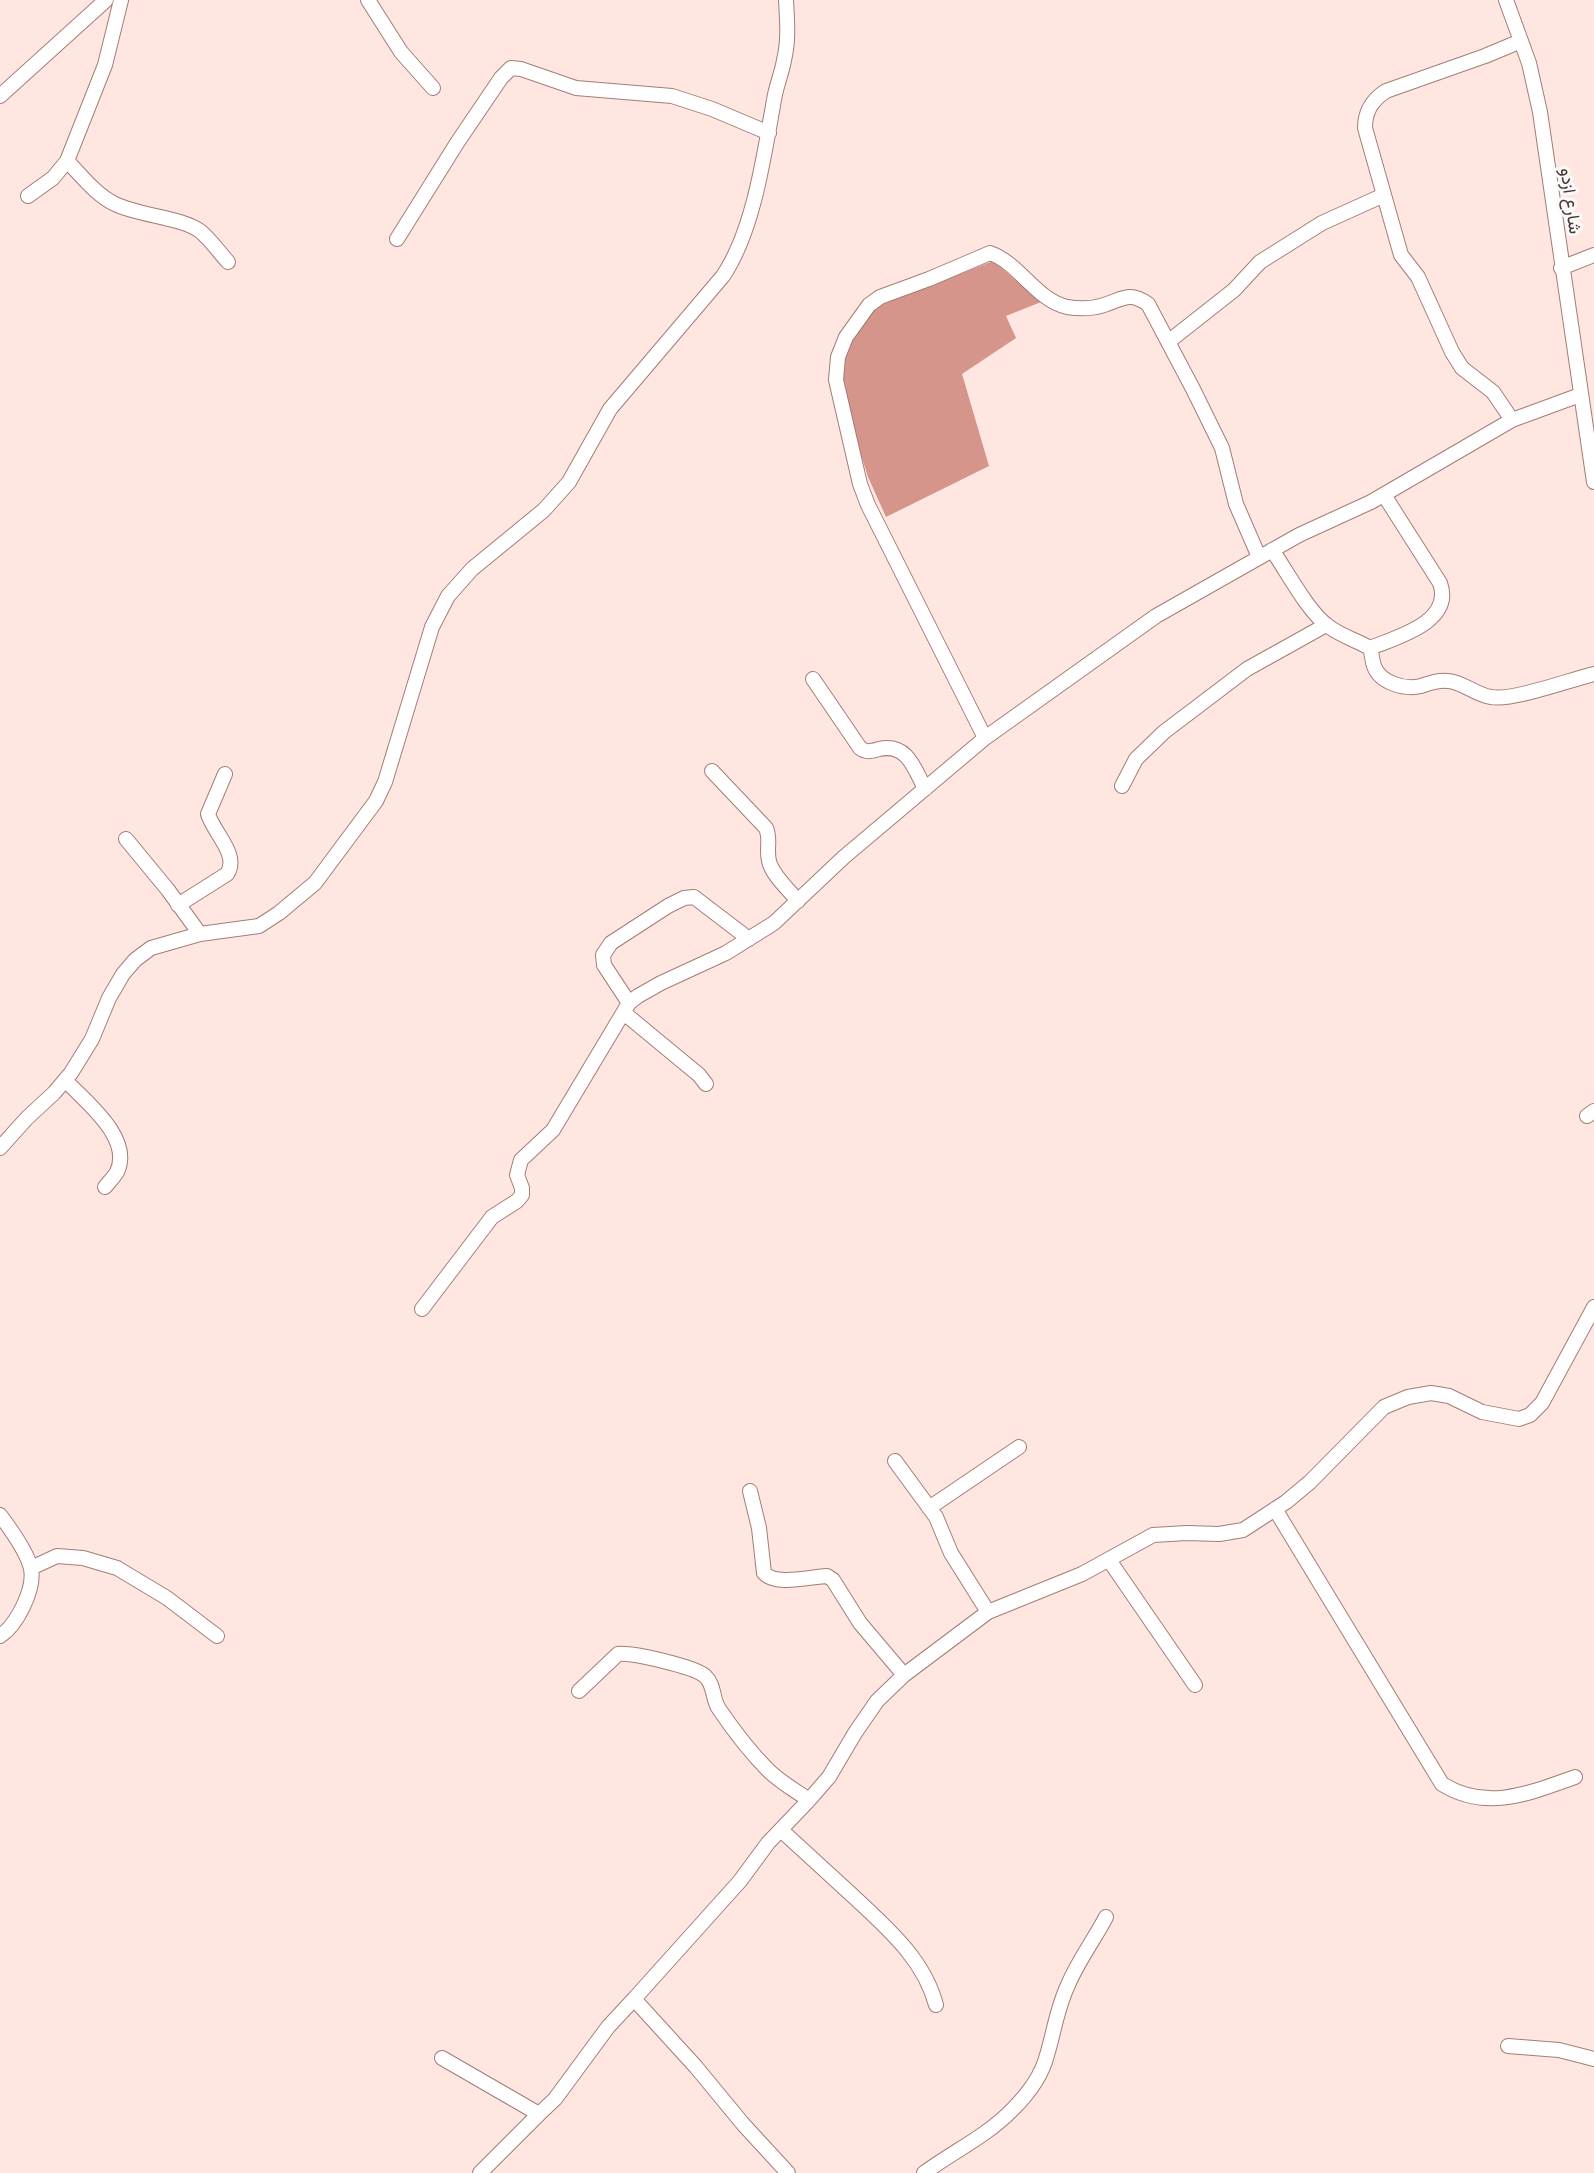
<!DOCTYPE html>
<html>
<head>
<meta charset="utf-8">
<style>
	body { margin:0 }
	canvas { display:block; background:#ffe6e1 }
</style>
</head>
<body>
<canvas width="1594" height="2173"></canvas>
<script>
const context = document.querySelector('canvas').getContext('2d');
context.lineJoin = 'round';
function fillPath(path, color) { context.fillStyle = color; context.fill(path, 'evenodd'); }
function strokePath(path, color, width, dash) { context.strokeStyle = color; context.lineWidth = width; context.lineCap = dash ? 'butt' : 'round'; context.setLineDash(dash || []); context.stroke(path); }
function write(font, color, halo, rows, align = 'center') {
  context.font = font + ' "Fira Sans",Vazirmatn,sans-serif'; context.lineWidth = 6; context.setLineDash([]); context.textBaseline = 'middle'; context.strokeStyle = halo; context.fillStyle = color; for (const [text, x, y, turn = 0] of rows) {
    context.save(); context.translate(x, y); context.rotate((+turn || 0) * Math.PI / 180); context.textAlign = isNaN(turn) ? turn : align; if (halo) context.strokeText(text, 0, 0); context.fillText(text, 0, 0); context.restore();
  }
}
fillPath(new Path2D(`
	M993 261 1041 302 1006 316 1016 338 962 374 989 466 886 517 868 477 856 438 842 378 843 362 852 337 876 307Z`), '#d5958b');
const minor = new Path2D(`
	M368 0 401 52 433 88
	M1506 0 1529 63 1540 112 1594 482
	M0 96 106 0
	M67 161C81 175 96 195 115 204 140 216 180 217 200 231 210 239 219 252 228 262
	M28 196 53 178 67 161 105 65 121 0
	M397 239 457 143 501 78 511 68 521 69 576 88 672 96 712 109 769 133
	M1561 268 1594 255
	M1168 342 1234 290 1260 262 1322 223 1384 195
	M1512 420 1493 392 1462 368 1452 352 1418 277 1401 255 1365 128C1365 111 1372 100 1386 91L1485 56 1521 41
	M1272 550C1287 571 1308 612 1328 626 1341 636 1356 640 1370 648 1372 654 1372 660 1374 666 1380 683 1405 690 1421 686 1430 683 1438 680 1448 681 1463 682 1476 695 1491 697 1513 701 1569 680 1594 674
	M1370 648C1397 637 1454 622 1440 583L1384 495
	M813 679 860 748C867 753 872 751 879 749 907 743 914 767 925 789
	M985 738 868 505 860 484 836 380 838 357 846 337 869 305 880 297 929 279 990 253C1019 263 1036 300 1067 307 1079 309 1092 309 1104 305 1123 299 1129 291 1148 304L1193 389 1222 448 1236 504 1259 557
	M712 771 766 828C771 839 766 849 769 861 772 875 789 890 798 901
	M1122 786 1136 759 1164 732 1247 669 1326 625
	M126 839 168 890 200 934
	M178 905 227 874C240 855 213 832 208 814L225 774
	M629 1003 604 965 603 955 611 943 668 906 684 898 694 897 749 939
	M624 1013 699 1075 706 1084
	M65 1080C86 1102 133 1138 117 1172 114 1177 109 1182 105 1187
	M1587 1116 1594 1111
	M0 1148 27 1118 54 1093 71 1073 92 1039 109 998 123 974 135 960 151 948 200 934 259 926 279 913 315 883 376 801 385 782 432 627 448 596 472 569 544 510 569 482 610 409 723 276C754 230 764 155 774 100 776 86 782 73 784 60 789 40 787 20 786 0
	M422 1309 492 1217 517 1201 522 1195V1188L517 1175 521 1160 553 1130 629 1003 638 996 661 983 726 953 774 923 844 857 985 738 1156 616 1299 535 1371 502 1512 420 1580 395
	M895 1461 936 1517 951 1553 988 1612
	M750 1491 759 1528 764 1573C775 1586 809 1577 827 1576L833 1580 860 1623 904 1675
	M929 1508 1019 1447
	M1275 1509 1442 1784C1487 1812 1530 1793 1575 1777
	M0 1515C9 1527 28 1554 31 1569 35 1589 17 1625 0 1636
	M1109 1560 1195 1685
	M31 1568 57 1556 83 1558 117 1568 167 1598 217 1636
	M579 1691 618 1654C632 1652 695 1667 705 1676 715 1685 712 1699 719 1709 734 1731 750 1752 768 1770 780 1782 796 1791 809 1800
	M781 1830C805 1852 829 1874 853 1896 887 1928 924 1959 936 2005
	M1508 2046 1559 2050 1594 2059
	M442 2058 539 2114 555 2099 608 2027 634 1999
	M480 2173 539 2114
	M788 2173 743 2124 696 2067 634 1999 740 1881 768 1843 809 1800 829 1777 855 1733 877 1701 904 1675 988 1612 1082 1574 1153 1535 1187 1533 1219 1534 1243 1530 1286 1502 1310 1482 1384 1407 1408 1397 1431 1393 1449 1396 1482 1412 1519 1419 1530 1415 1542 1403 1594 1307
	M924 2173C954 2151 987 2136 1013 2109 1027 2095 1042 2075 1047 2055 1054 2032 1057 2008 1068 1985 1078 1961 1094 1940 1106 1917`);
strokePath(minor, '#a37d77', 16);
strokePath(minor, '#fff', 14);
write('18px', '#473634', '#f9f9f9', [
	["شارع ازدو",1570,201,82]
]);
</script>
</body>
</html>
